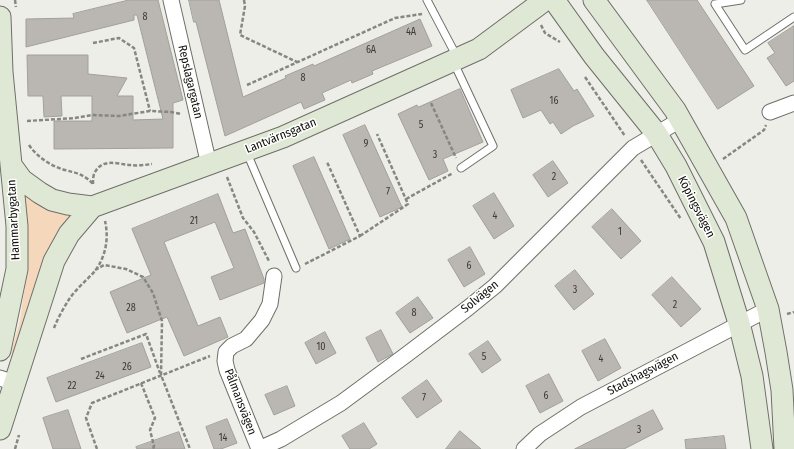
<!DOCTYPE html>
<html>
<head>
<meta charset="utf-8">
<style>
	body { margin:0 }
	canvas { display:block; background:#eeeee8 }
</style>
</head>
<body>
<canvas width="794" height="449"></canvas>
<script>
const context = document.querySelector('canvas').getContext('2d');
context.lineJoin = 'round';
function fillPath(path, color) { context.fillStyle = color; context.fill(path, 'evenodd'); }
function strokePath(path, color, width, dash) { context.strokeStyle = color; context.lineWidth = width; context.lineCap = dash ? 'butt' : 'round'; context.setLineDash(dash || []); context.stroke(path); }
function write(font, color, halo, rows, align = 'center') {
  context.font = font + ' "Fira Sans Condensed",sans-serif'; context.lineWidth = 3; context.setLineDash([]); context.textBaseline = 'middle'; context.strokeStyle = halo; context.fillStyle = color; for (const [text, x, y, turn = 0] of rows) {
    context.save(); context.translate(x, y); context.rotate((+turn || 0) * Math.PI / 180); context.textAlign = isNaN(turn) ? turn : align; if (halo) context.strokeText(text, 0, 0); context.fillText(text, 0, 0); context.restore();
  }
}
fillPath(new Path2D(`
	M25 193 80 215 11 360 12 349 20 321 25 286 28 237Z`), '#f5d8bc');
const building = new Path2D(`
	M129 0H158L183 100 173 103V148L54 149V121H92V96H61L62 116 44 117 43 96H28L27 55H88V74L127 78 117 96H133V120L163 119 137 15H134V20L26 47V19L74 18 73 14Z
	M189 0H219L243 97 286 78 285 76 313 64 314 66 420 19 432 46 372 71 373 74 352 83 351 80 322 93 325 100 304 109 301 102 225 136 196 22H194Z
	M647 0H697L754 86 718 109Z
	M794 26V81L786 86 767 58 775 53 768 43Z
	M559 69 574 91 577 89 594 116 573 126 561 134 553 122 550 124 541 110 523 118 511 90Z
	M460 89 483 142 443 159 448 171 429 180 398 114 417 105 418 107Z
	M365 125 402 207 380 217 343 135Z
	M314 157 350 239 329 249 293 166Z
	M553 161 568 183 548 197 533 175Z
	M494 193 514 226 494 239 473 206Z
	M218 194 233 233 245 229 264 279V283L220 300 211 277 234 268 215 222 164 242 198 326 220 317 228 337 184 356 167 317 127 333 110 292 151 275 132 229Z
	M612 209 641 241 621 259 592 227Z
	M470 247 485 274 464 287 448 260Z
	M575 270 594 294 574 310 555 286Z
	M672 277 701 309 681 327 652 295Z
	M418 297 433 318 410 333 396 313Z
	M381 330 393 354 378 362 366 338Z
	M325 332 336 353 316 364 305 343Z
	M605 339 621 368 598 381 582 351Z
	M488 341 501 360 482 373 469 354Z
	M142 343 151 367 56 402 47 378Z
	M549 374 563 401 540 413 526 386Z
	M427 380 442 401 417 418 402 398Z
	M287 386 295 406 274 415 265 395Z
	M68 410 81 449H53L43 418Z
	M653 410 663 429 624 449H575Z
	M227 419 237 443 221 449H214L206 427Z
	M364 423 377 444 369 449H350L342 436Z
	M460 431 481 449H446Z
	M179 432 185 449H137L136 447Z
	M724 436 726 449H686L685 440Z`);
fillPath(building, '#bab7b2');
strokePath(building, '#a2a09b', 1);
const service = new Path2D(`
	M427 0 457 57
	M741 0 715 4 745 50 794 17
	M454 63 493 146 461 168
	M247 153 296 268`);
const minor = new Path2D(`
	M171 0 209 165
	M770 112 794 103
	M0 378 15 383
	M259 449 281 439 341 403 406 355 468 308 495 286 633 148 680 120
	M259 449 227 370 225 361 226 352 232 346 246 339 262 320 270 304 274 276
	M524 449 540 434 581 407 768 309`);
const secondary = new Path2D(`
	M554 0 594 56 656 133 676 166 714 242 739 323 752 376 762 449
	M594 0 675 110 736 218 768 309 776 352 782 390 785 449
	M0 17 2 72 17 226V269L0 350
	M11 165 22 180 40 193 52 200 68 204 92 207 283 137 479 49 545 0
	M0 429 54 261 69 234 92 207`);
strokePath(service, '#6f6f6a', 9);
strokePath(minor, '#6f6f6a', 17);
strokePath(secondary, '#6f6f6a', 23);
strokePath(new Path2D(`
	M15 0 16 7
	M244 0 245 6 240 35 297 62
	M541 25 545 33 560 42
	M93 43 119 38 134 48 150 111
	M585 77 625 136
	M247 85 395 18 422 14
	M431 103 456 158
	M27 121 75 118 92 115 119 116 150 111 171 112 181 114
	M29 145C37 157 51 166 65 170 76 173 84 174 93 184
	M723 159 764 130 766 125
	M641 160 681 219
	M227 177 243 218 254 232 269 261
	M93 184C93 180 93 175 95 172 103 158 117 164 130 165 137 166 145 165 152 164
	M406 199 453 173
	M360 236 408 204 377 134
	M305 264 360 236 327 162
	M95 270 104 265 126 269 143 277 153 293 162 321 161 375 190 449
	M787 314 794 312
	M54 328C58 318 64 307 70 298 77 288 87 280 95 271 106 256 109 238 105 221
	M81 359 146 334 160 373
	M141 383 155 418 150 430 154 446 153 449
	M15 449 19 435
	M97 449 86 418 92 403 210 356`), '#878782', 2.5, [4, 2]);
strokePath(service, '#fff', 7);
strokePath(minor, '#fff', 15);
strokePath(secondary, '#dfe8d4', 21);
write('10px', '#3a3a37', null, [
	["8",145,17],
	["4A",411,32],
	["6A",371,50],
	["8",303,78],
	["16",554,101],
	["5",421,125],
	["9",366,144],
	["3",435,155],
	["2",554,177],
	["7",388,192],
	["4",495,216],
	["21",194,221],
	["1",620,232],
	["6",469,266],
	["3",575,290],
	["2",675,305],
	["28",131,308],
	["8",414,313],
	["10",321,347],
	["5",484,357],
	["4",601,359],
	["26",127,367],
	["24",100,376],
	["22",72,386],
	["6",546,396],
	["7",424,398],
	["3",639,430],
	["14",223,438]
]);
write('12px', '#10100e', '#fffffe', [
	["Repslagargatan",190,82,77],
	["Lantvärnsgatan",281,136,-22],
	["Köpingsvägen",696,207,63],
	["Hammarbygatan",14,220,-93],
	["Solvägen",480,297,-39],
	["Stadshagsvägen",643,374,-28],
	["Pålmansvägen",240,402,69]
]);
</script>
</body>
</html>
